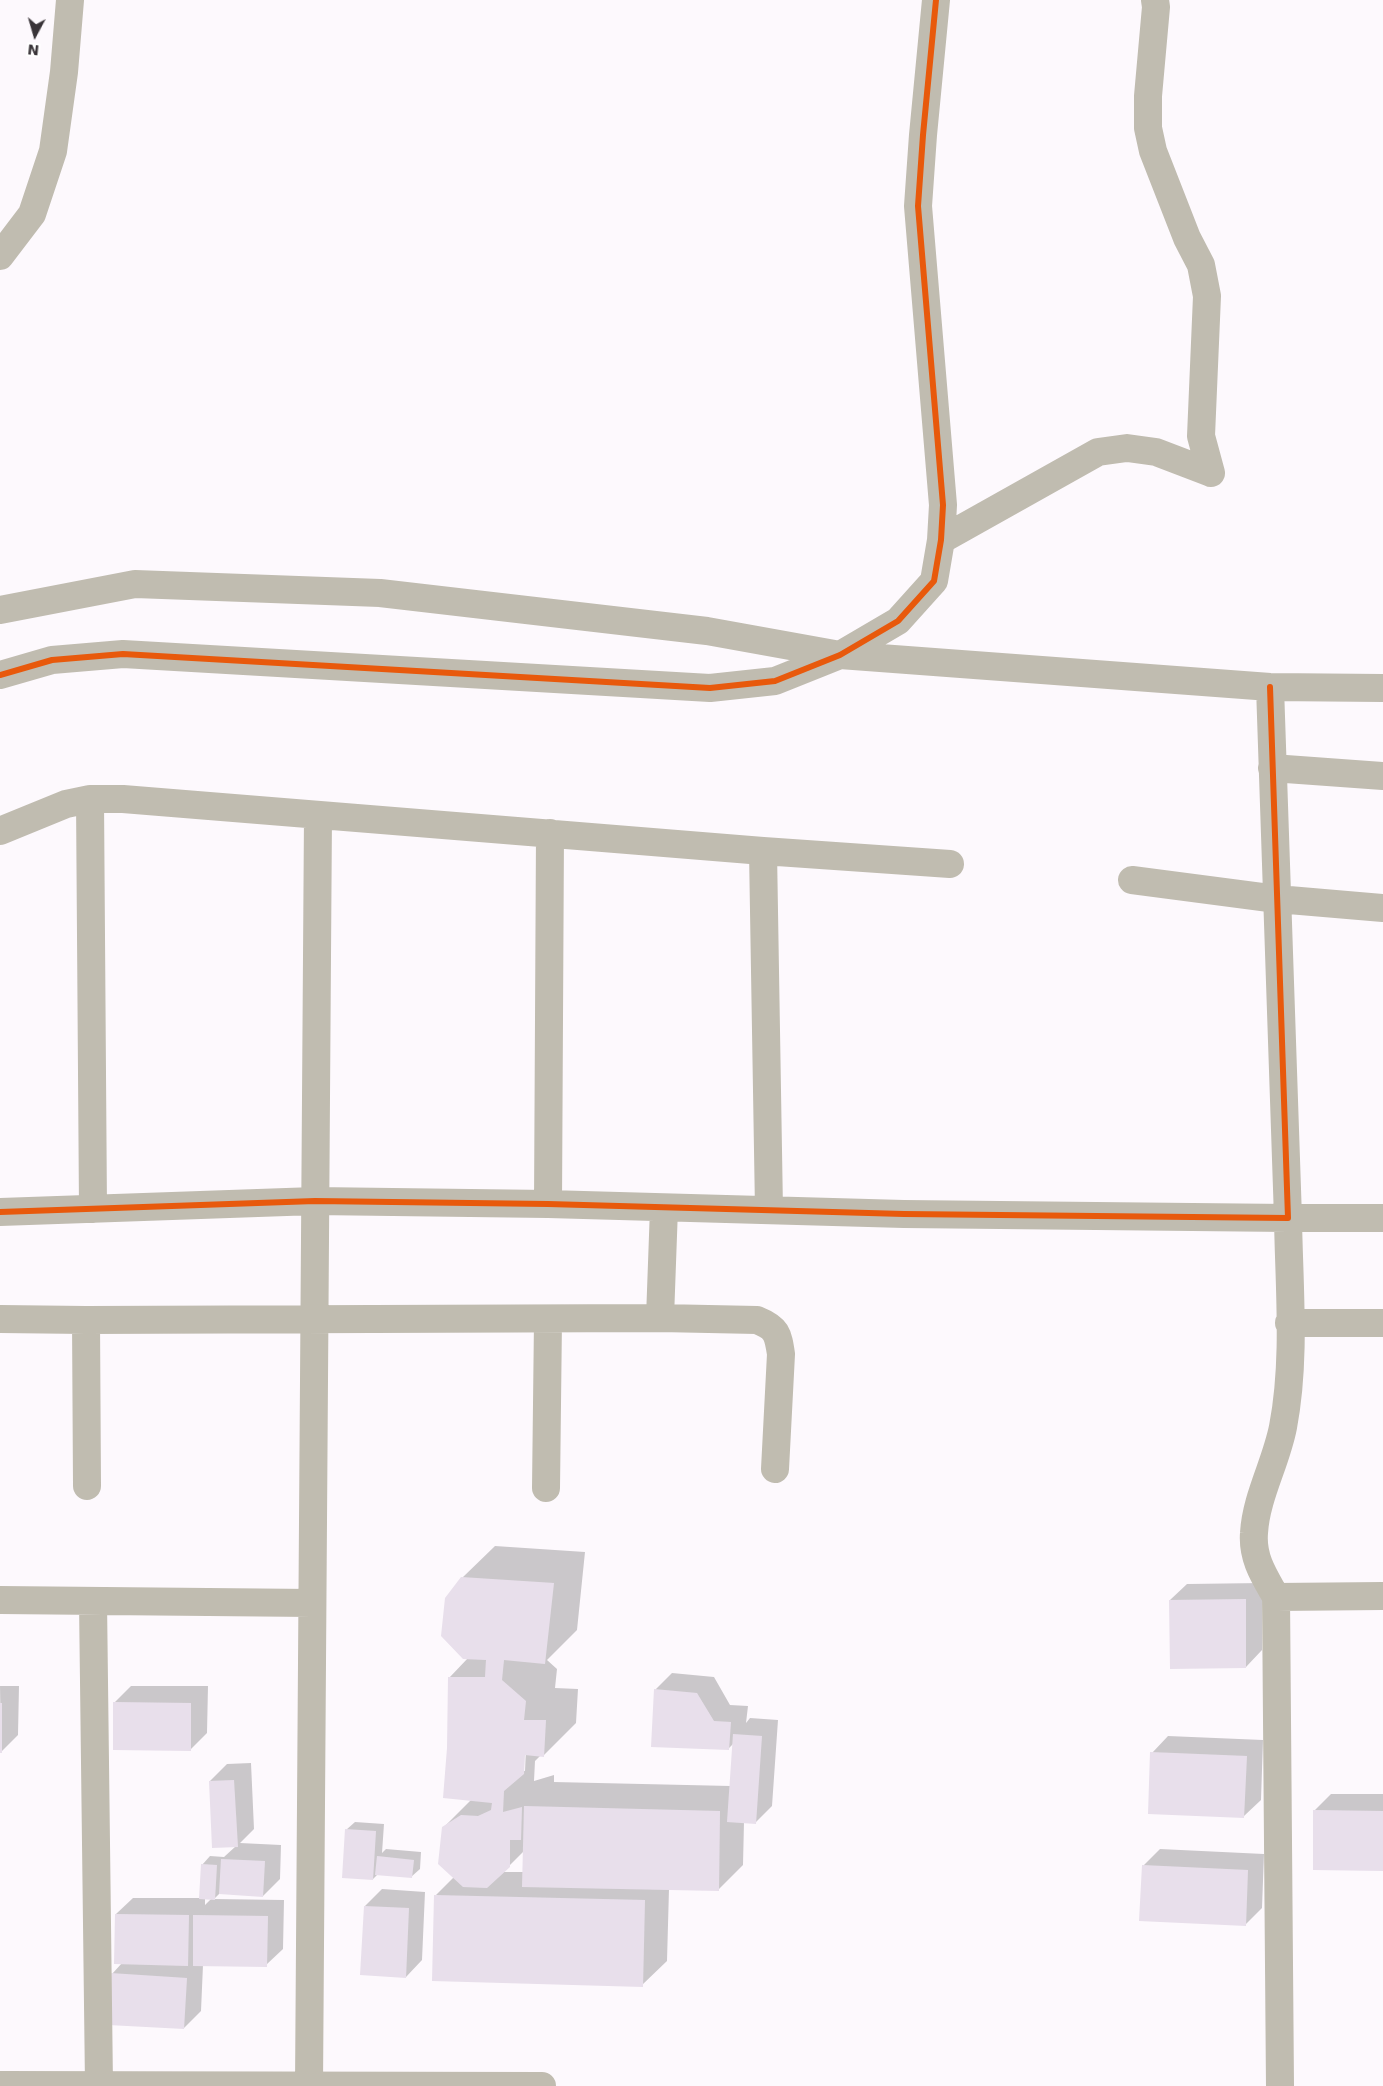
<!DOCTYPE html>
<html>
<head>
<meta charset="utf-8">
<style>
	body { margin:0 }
	#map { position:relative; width:1383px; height:2086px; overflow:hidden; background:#fdf9fd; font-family:"DejaVu Sans",sans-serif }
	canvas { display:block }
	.north { position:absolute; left:10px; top:10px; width:50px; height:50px; -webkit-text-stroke:4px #fff; paint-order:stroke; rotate:186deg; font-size:14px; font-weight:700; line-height:20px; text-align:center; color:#393438 }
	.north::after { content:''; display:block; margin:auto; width:18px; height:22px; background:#393438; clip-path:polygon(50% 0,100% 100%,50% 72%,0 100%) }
</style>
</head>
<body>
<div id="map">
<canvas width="1383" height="2086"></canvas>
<div class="north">N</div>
</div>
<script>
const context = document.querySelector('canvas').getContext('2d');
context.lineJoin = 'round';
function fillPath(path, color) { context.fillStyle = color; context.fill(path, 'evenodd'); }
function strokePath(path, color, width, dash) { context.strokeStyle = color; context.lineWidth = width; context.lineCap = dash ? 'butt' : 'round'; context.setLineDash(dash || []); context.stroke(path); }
fillPath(new Path2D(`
	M495 1546 585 1552 577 1630 547 1660 557 1669 555 1688 578 1689 576 1723 544 1755H541L535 1761 534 1781 554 1775V1782L731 1786 733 1744 728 1749 655 1690 672 1673 714 1677 730 1705 748 1706 746 1723 750 1718 778 1720 772 1806 756 1822H744L743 1865 718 1890 669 1889 667 1961 642 1985 436 1895 454 1877 443 1828 471 1800 448 1748 449 1678 468 1658 462 1578ZM524 1749H526L525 1771H523ZM524 1851 523 1872H503Z
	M1262 1583V1650L1246 1667 1170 1600 1187 1584Z
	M0 1686H19L18 1735 1 1752Z
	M131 1686H208L207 1733 191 1749 115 1702Z
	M1168 1736 1263 1740 1261 1800 1244 1816 1152 1753Z
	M251 1763 254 1829 240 1843 281 1845 280 1879 263 1896 220 1893 214 1899 284 1900 283 1949 266 1965H203L201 2011 184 2028 112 1974 122 1963 116 1914 133 1898H200L202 1865 210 1856 224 1857 236 1846 210 1781 227 1764ZM205 1898H212L205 1905Z
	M1331 1794H1383V1869L1314 1811Z
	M355 1822 384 1824 382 1853 386 1849 421 1852 420 1869 411 1877 378 1874 373 1879 346 1830Z
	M1160 1849 1264 1854 1262 1908 1245 1925 1143 1866Z
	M382 1889 425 1892 422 1960 406 1977 365 1906Z`), '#0003');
fillPath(new Path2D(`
	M461 1577 554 1583 545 1664 504 1660 502 1680 526 1701 524 1720H546L544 1757 525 1755 524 1774 504 1791 503 1812 522 1807 521 1840H510V1867L487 1888 463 1887 438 1864 442 1827 461 1815 478 1816 491 1810 492 1803 443 1798 447 1748 448 1677H485L486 1660 463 1659 441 1636 445 1598Z
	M1246 1599V1668L1170 1669 1169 1600Z
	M654 1689 697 1693 714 1721 731 1722 729 1750 651 1747Z
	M113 1702 191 1703V1751L113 1750Z
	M0 1703H2V1753H0Z
	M733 1734 762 1736 756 1824 727 1822Z
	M1150 1752 1247 1756 1244 1818 1148 1814Z
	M234 1780 238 1847 212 1848 209 1781Z
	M524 1806 720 1811 719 1891 522 1887Z
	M1313 1810 1383 1811V1871L1313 1870Z
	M345 1829 376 1831 373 1880 342 1878Z
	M377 1856 414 1860 412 1878 375 1875Z
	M221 1859 265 1861 263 1897 219 1894Z
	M201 1864 217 1865 215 1900 199 1899Z
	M1142 1865 1248 1870 1246 1926 1139 1921Z
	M434 1895 645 1900 643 1987 432 1981Z
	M364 1906 409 1908 406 1978 360 1975Z
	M115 1914 189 1915 188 1966 114 1964Z
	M193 1915 268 1916 267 1967 193 1966Z
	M110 1973 187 1978 184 2029 108 2025Z`), '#e8dfeb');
strokePath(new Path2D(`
	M1155 0 1156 7 1148 96V128L1153 151 1187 238 1201 265 1207 296 1201 436 1211 473
	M0 256 32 214 53 151 64 72 70 0
	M941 540 1098 452 1127 448 1156 452 1211 473
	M0 610 135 584 380 593 707 631 840 655 1270 687 1383 688
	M0 675 52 660 123 654 710 688 775 681 840 655 898 621 934 581 941 540 943 505 918 206 923 135 936 0
	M1272 768 1383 776
	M90 799 93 1209
	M0 831 66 804 90 799H123L763 851 950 864
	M763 851 769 1210
	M1132 880 1277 899 1383 908
	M548 1204 550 833
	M0 1212 315 1201 548 1204 904 1214 1288 1218 1270 687
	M660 1318 664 1208
	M0 1319 86 1320 660 1318 757 1320C777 1328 778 1334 781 1354L775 1469
	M86 1320 87 1486
	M1289 1323H1383
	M546 1488 548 1320
	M1276 1597 1383 1596
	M0 1600 312 1603
	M93 1601 99 2085
	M0 2085 542 2086
	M309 2086 318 815
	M1280 2086 1276 1597C1264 1576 1252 1558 1254 1533 1256 1497 1276 1463 1283 1427 1296 1359 1289 1287 1288 1218H1383`), '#c0bcb0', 28);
strokePath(new Path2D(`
	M0 675 52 660 123 654 710 688 775 681 840 655 898 621 934 581 941 540 943 505 918 206 923 135 936 0
	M0 1212 315 1201 548 1204 904 1214 1288 1218 1270 687`), '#e8590c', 6);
</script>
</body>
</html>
